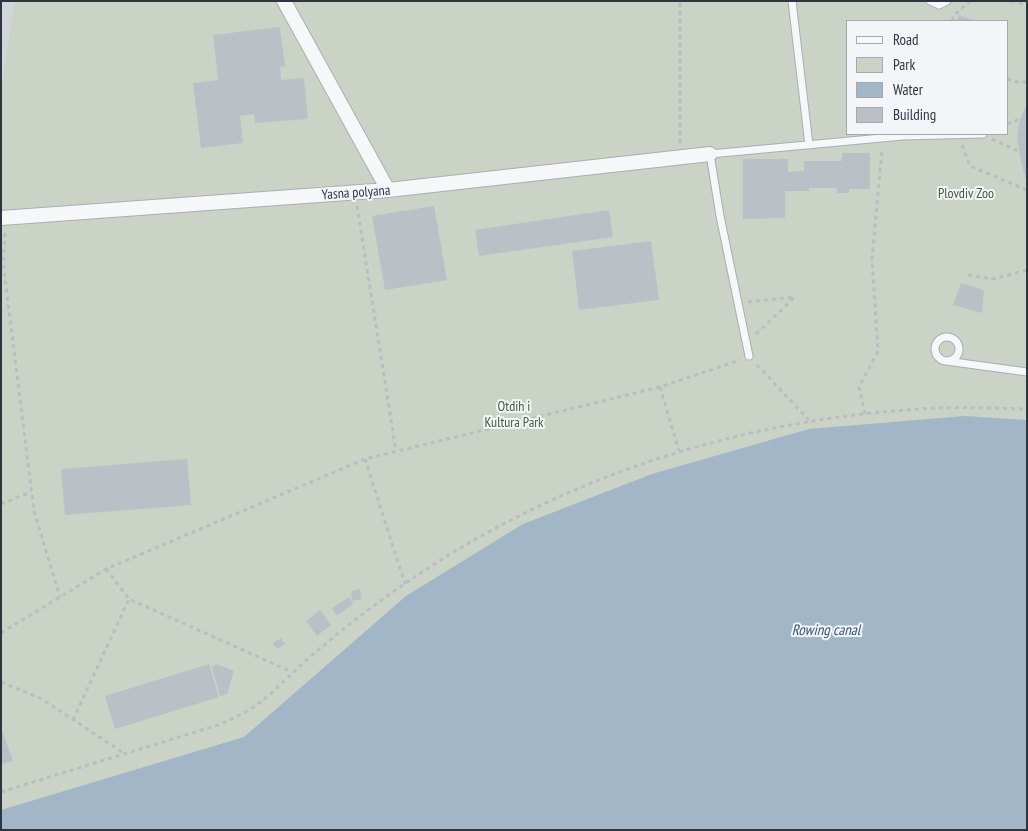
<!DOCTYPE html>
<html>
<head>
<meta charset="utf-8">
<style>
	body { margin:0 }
	#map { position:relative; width:1028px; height:831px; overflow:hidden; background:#e4e7ea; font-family:"PT Sans Narrow",sans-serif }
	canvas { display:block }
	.frame { position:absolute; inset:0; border:2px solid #2d3541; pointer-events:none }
	.legend { position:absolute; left:846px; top:20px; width:162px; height:115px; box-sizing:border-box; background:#f3f5f8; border:1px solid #a4a8af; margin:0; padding:6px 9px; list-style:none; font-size:15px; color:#2d3541 }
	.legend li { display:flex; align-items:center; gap:10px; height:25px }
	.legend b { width:25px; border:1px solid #a4a8af }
</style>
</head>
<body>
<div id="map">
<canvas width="1028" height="831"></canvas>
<div class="frame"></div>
<ul class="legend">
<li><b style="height:6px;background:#f6f7f9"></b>Road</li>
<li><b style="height:14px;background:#cad3c6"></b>Park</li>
<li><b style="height:14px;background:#a2b6c7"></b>Water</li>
<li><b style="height:14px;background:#bbc0c7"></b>Building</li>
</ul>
</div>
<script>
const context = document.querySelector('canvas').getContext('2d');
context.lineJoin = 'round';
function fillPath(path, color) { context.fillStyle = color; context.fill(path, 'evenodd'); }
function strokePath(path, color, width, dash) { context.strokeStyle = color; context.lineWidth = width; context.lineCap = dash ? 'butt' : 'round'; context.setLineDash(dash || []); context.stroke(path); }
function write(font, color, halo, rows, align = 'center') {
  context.font = font + ' "PT Sans Narrow",sans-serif'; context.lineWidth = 4; context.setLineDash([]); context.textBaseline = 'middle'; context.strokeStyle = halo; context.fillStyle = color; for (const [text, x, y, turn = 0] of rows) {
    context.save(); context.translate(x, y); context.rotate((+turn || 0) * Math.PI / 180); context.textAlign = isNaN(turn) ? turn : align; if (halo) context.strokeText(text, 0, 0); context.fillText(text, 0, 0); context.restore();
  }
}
fillPath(new Path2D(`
	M1 1H14L1 87Z`), '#d2d6dc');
fillPath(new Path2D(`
	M14 1H1027V830H1V86ZM847 21H1007V134H847Z`), '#cad3c6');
fillPath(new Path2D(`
	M965 416 1027 420V830H1V810L244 737 406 596 523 524 652 474 809 429Z`), '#a2b6c7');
fillPath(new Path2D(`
	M959 15 975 21H956Z
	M280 27 285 66 280 67 281 80 304 78 308 119 255 123 254 114 240 116 243 143 201 148 193 83 218 80 213 35Z
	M1027 104V179H1026L1021 162 1017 138 1020 119Z
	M842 153H870V189H849V193H837V188H809V191H785V218L743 219V159H788V172L804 171V161H842Z
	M434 206 447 280 385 290 372 216Z
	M609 210 613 237 479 256 475 230Z
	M651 241 659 300 579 310 572 251Z
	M961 283 984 290 982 313 953 305Z
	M187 459 191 505 65 515 61 469Z
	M360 589 362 599 352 601 351 591Z
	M349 597 353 604 337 616 332 608Z
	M320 610 331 625 317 636 306 621Z
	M281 638 285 644 277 649 273 643Z
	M209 664 219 697 115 729 105 696Z
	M217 664 234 671 227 694 220 696 212 667Z
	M1 728 13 761 1 764Z`), '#bbc0c7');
const lane = new Path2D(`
	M792 1 809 145
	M930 1 939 5 947 1
	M935 349a12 12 0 1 1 24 0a12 12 0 1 1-24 0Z
	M749 356 720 216 710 154 903 136 983 134
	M946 361 1027 372`);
const street = new Path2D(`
	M284 1 388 190
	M1 218 388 190 710 154`);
strokePath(lane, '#a9aeb4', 9);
strokePath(street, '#a9aeb4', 16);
strokePath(new Path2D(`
	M1011 1 1027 5
	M952 21 955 14 970 1
	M1007 79 1017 82H1027
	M1007 124 1020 119
	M992 139 1018 151
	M680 143V1
	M962 145 970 166 1027 190
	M357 206 396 451
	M5 233 3 262 34 511 60 597
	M968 275 993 279 1027 270
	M748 302 794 297
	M756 334 795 297
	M757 365 809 420
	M660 387 679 451
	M865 414 859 387 878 351 872 259 882 150
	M365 459 405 584
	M1 504 31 492
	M106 569 129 599 292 672
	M1 633 106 569 365 459 660 387 740 360
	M1 682 42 699 125 754
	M73 720 129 599
	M1 792 218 725C232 719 246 713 258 704 279 688 297 667 318 650 345 627 374 605 403 585 551 482 727 423 906 410 946 406 987 408 1027 409`), '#babdc2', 3, [4, 4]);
strokePath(lane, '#f6f7f9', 7);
strokePath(street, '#f6f7f9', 14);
write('14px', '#2d3541', '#f3f5f8', [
	["Yasna polyana",356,193,-4]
]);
write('14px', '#435c3b', '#f3f5f8', [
	["Plovdiv Zoo",966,194],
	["Otdih i",514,407],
	["Kultura Park",514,423]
]);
write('italic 15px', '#3a5572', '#f3f5f8', [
	["Rowing canal",826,631]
]);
</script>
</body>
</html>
